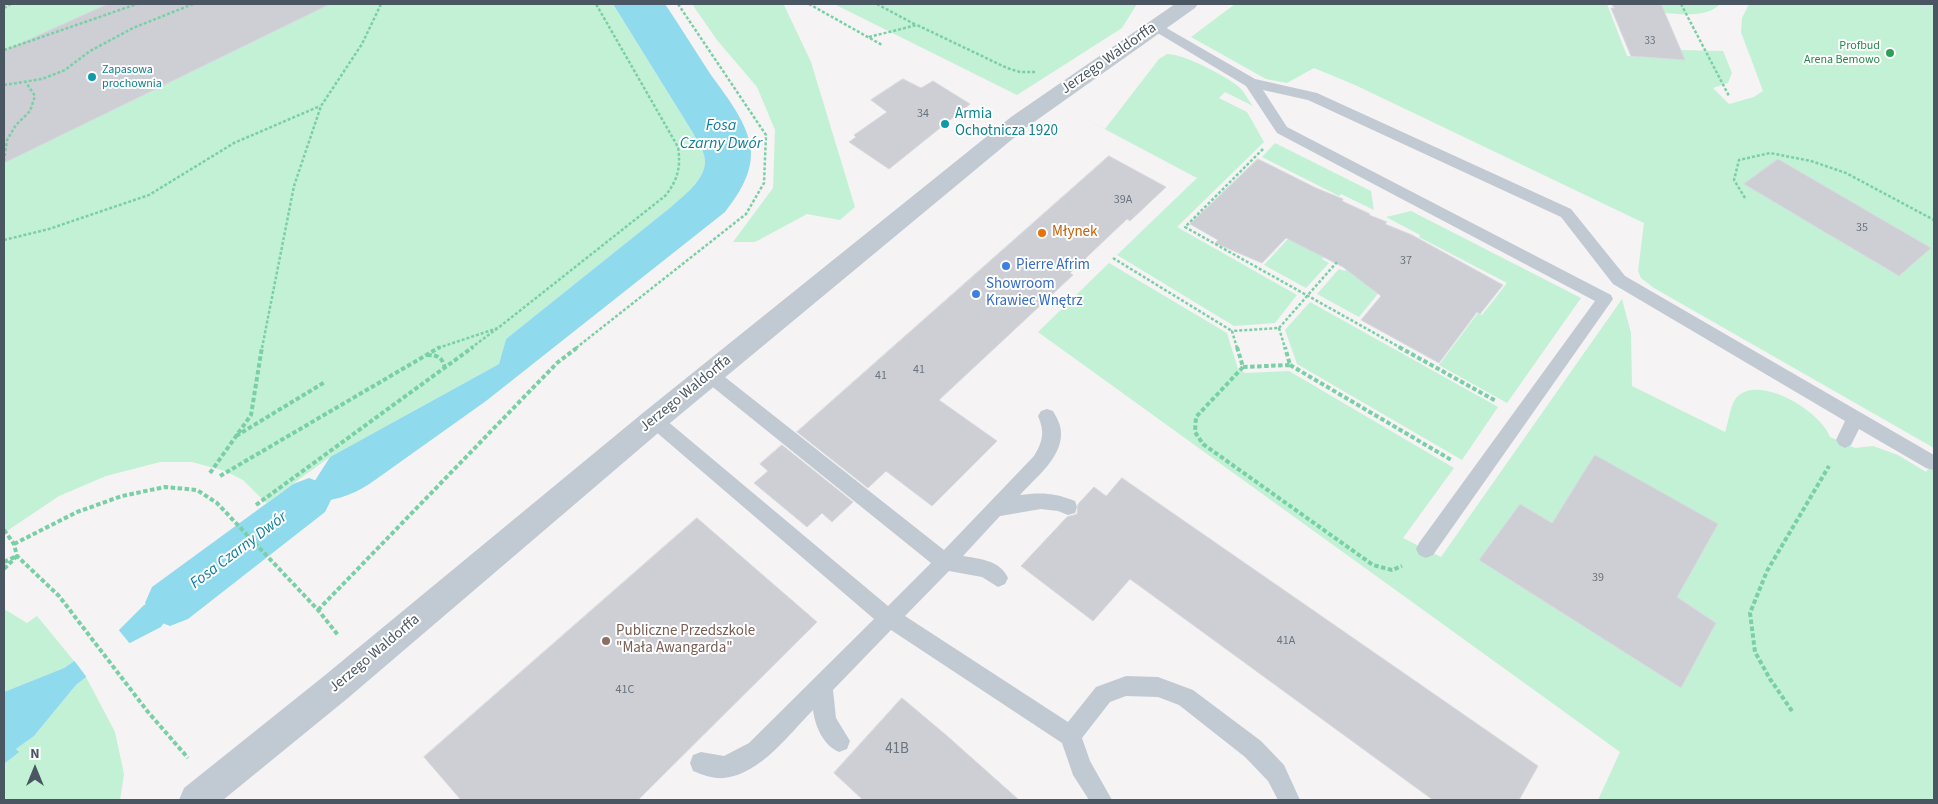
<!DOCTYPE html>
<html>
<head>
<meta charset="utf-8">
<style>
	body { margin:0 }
	#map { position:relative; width:1938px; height:804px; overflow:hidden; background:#f5f3f3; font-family:"Source Sans 3",sans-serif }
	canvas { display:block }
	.frame { position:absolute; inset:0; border:5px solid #4a5661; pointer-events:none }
	.north { position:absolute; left:10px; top:744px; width:50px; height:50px; -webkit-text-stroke:4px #fff; paint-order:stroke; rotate:0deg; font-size:14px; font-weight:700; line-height:20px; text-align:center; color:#4a5661 }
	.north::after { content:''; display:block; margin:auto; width:18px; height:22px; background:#4a5661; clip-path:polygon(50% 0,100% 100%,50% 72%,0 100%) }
</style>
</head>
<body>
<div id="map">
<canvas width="1938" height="804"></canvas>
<div class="frame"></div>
<div class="north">N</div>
</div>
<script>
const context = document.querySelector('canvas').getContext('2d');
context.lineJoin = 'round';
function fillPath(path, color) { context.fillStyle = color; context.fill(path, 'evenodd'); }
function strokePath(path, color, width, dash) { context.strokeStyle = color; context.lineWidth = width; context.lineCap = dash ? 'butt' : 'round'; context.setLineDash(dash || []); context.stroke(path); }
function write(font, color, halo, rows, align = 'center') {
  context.font = font + ' "Source Sans 3",sans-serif'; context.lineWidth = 4; context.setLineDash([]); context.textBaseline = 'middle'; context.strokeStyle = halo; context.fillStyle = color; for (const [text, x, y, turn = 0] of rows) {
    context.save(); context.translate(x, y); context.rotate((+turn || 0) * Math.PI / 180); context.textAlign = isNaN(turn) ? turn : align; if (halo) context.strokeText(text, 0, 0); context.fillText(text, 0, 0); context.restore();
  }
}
fillPath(new Path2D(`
	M4 4H613L693 133C696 140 702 147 704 155 710 177 685 194 671 207L506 339 499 364 330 457 266 503 243 480 225 471 192 462H160L106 476 59 496 4 533Z
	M692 4H788L784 5 811 62 855 207 840 220 807 214 755 242H733L773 188 775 130 757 87 717 40Z
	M834 4H1137L1122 28 1017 95Z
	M1235 4H1607L1627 56 1685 60 1680 50 1723 51 1732 73 1728 83 1713 88 1729 104 1754 97 1763 91 1741 32 1742 18 1749 4H1934V448L1654 288 1641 278 1638 271 1644 223 1355 85 1314 68 1287 83 1266 79 1191 37ZM1778 159 1931 248 1899 276 1845 244 1799 213 1796 215 1745 184Z
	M1660 4H1720C1707 18 1681 14 1664 13Z
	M1167 54C1184 54 1226 76 1239 87 1244 91 1248 100 1253 106L1225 92 1219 98 1247 112 1264 142 1177 227 1297 295 1275 323 1234 326 1117 255 1197 178 1080 116 1105 129 1159 59Z
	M1275 143 1371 191 1374 210 1341 194 1339 196 1262 157Z
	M1411 211 1581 298 1507 403 1439 365 1478 313 1482 315 1507 283 1419 237 1420 235 1386 217Z
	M1297 229 1330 250 1322 259 1329 263 1306 288 1264 265Z
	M1109 263 1227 333 1238 369 1245 373 1289 371 1454 468 1403 538 1441 557 1622 299 1631 333 1632 386 1725 432C1729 422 1730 403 1738 396 1762 375 1821 412 1830 437L1855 448 1873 446 1898 455 1926 472 1934 460V800H1598L1620 752 1038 332ZM1596 456 1677 597 1716 623 1681 688 1479 560 1520 504 1552 523Z
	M1352 263 1390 279 1359 317 1317 294 1339 269 1345 271Z
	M1310 302 1498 407 1462 460 1297 364 1285 330Z
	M4 609 27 623 37 616 74 661 64 668 4 692Z
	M86 677 115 732 124 774 120 800H4V764L18 752 16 749 34 736 76 685Z`), '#c3f1d5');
fillPath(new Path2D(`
	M613 4H665C680 26 694 49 709 72 725 95 750 124 751 153 751 176 738 195 725 212L486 401 375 480C358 493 333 503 311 501L308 495 309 490 330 457 499 364 506 339 671 207C685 194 710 177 704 155 702 147 696 140 693 133Z
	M161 600 170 603V613L161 627 128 644 76 685 34 736 16 749 19 752 4 764V692L64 668 118 631 144 605Z`), '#90daee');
fillPath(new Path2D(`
	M117 628 131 645 88 679 73 659Z`), '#f5f3f3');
fillPath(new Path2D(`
	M309 478 325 484 332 498 325 512 188 619 170 626 152 619 145 603 152 587 293 484Z`), '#90daee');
const building = new Path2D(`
	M108 4H330L4 163V51Z
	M1612 4H1661L1685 60 1631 56 1611 8H1614Z
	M903 79 921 88 933 81 970 104 889 169 849 142 856 137 854 135 887 112 871 100Z
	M1109 156 1166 187 1130 221 1127 219 1070 273 1073 275 939 400 997 441 932 506 886 471 868 488 797 432Z
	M1258 159 1316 188 1343 199 1342 201 1370 214 1369 215 1387 222 1385 224 1412 235 1503 285 1480 314 1477 312 1439 363 1361 320 1381 296 1343 267 1286 238 1262 263 1215 243 1218 240 1190 224Z
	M1778 159 1931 248 1899 276 1744 184Z
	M782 445 853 502 832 522 822 513 807 527 754 483 768 471 760 464Z
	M1595 455 1718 524 1677 597 1716 623 1681 688 1479 560 1520 504 1552 523Z
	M1122 478 1538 766 1519 800H1433L1130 579 1093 621 1021 566 1067 517 1077 514 1078 504 1094 487 1106 496Z
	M697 518 817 622 638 800H461L424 757Z
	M902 698 946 735 1019 800H863L834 773Z`);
fillPath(building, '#cdcfd5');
strokePath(building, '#d7d9de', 1);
strokePath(new Path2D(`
	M809 4 882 45
	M877 4 916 25
	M1681 4 1729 96
	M4 8 11 4
	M869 37 917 25 1007 68 1020 72H1035
	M4 50 137 4
	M4 85 42 79 65 70 90 51 133 28 193 4
	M1263 149 1185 227 1401 348
	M4 161 7 140 16 125 30 111 35 96 25 81
	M1745 198 1734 180 1739 160 1770 153 1811 161 1846 173 1934 220
	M4 240 49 229 149 195 234 143 320 106
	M1113 258 1232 331
	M1279 328 1285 348
	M1279 328 1337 262
	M262 348 294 186 321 106 362 44 381 4
	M438 348 498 328 665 196C678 180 681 167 678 147L596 4
	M471 348 498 328
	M576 348 746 214 764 183 766 135 678 4
	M1237 348 1232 331 1279 328`), '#7ad0a6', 2.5, [3, 2]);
strokePath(new Path2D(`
	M1237 347 1243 367 1290 365 1285 347
	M1399 347 1496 401
	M427 355C438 355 442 357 445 368
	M1290 365 1453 461
	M1243 367 1196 417 1195 432 1203 444 1373 565 1392 570 1402 566
	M236 436 325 382
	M210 473 251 415 262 347
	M220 476 440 347
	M256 505 473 347
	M4 530 14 544 17 556 59 596 148 712 188 758
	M14 544 77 512 122 496 165 487 197 490 217 503 318 610 338 635
	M4 562 17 556 4 569
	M318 610 557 363 578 347
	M1792 711 1770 679 1755 652 1750 613 1767 571 1829 466`), '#7ad0a6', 4, [4.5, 2.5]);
fillPath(new Path2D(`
	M1156 22 1255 79 1317 93 1571 209 1625 276 1934 455V470L1926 468 1859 429 1851 445 1845 448 1839 445 1836 440 1845 421 1613 284 1561 217 1308 100 1263 90 1287 127 1611 295 1613 299 1433 555 1426 558 1419 555 1416 549 1419 543 1595 301 1277 133 1246 86 1151 29 1149 26 1151 23Z
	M710 368 716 370 944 550 1034 456C1043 441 1045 432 1038 416L1041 411 1047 409 1053 411C1057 418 1061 425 1061 433 1062 458 1034 479 1020 495 1040 492 1056 493 1075 501L1077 507 1075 513 1068 515 1058 511 1041 509 1000 516 963 556C980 559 1000 560 1008 578L1005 584 998 587 982 577 949 571 905 616 1068 722 1096 687 1126 676 1158 677 1193 690 1261 741 1284 765 1300 800H1278L1268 781 1245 757 1179 705 1158 697 1126 696 1110 702 1082 738 1090 761 1112 800H1089L1073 775 1062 743 891 630 833 690 836 718 850 741 847 749 839 752C823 745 815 726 813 710 789 734 761 774 724 778 713 779 703 775 693 771L690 763 693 755 701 752 724 756 749 743 874 619 648 425 645 420 648 415 654 413 660 415 888 606 931 563 704 380 701 375 704 370Z`), '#c1cad2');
fillPath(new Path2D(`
	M1175 4H1198L1195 8 1027 127 664 428 348 698 223 800H179L184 788 324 676 644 412 1011 117Z`), '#c1cad2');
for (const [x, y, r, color] of [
	[1890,53,5,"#2e9e5b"],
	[92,77,5,"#0f9aa8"],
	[945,124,5,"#0f9aa8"],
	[1042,233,5,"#e8710a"],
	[1006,266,5,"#3f7fe0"],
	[976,294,5,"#3f7fe0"],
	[606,641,5,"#8d6e63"]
]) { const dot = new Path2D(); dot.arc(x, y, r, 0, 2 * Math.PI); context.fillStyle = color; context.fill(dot); strokePath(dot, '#fff', 2); }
write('11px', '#6b747e', null, [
	["33",1650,42]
]);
write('12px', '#27864d', '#fff', [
	["Profbud",1880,46],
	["Arena Bemowo",1880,60]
], 'right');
write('12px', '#0d838f', '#fff', [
	["Zapasowa",102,70],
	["prochownia",102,84]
], 'left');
write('12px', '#6b747e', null, [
	["34",923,114],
	["39A",1123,200],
	["35",1862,228],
	["37",1406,261],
	["41",919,370],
	["41",881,376],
	["39",1598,578],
	["41A",1286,641],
	["41C",625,690]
]);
write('15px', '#4a5661', '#fff', [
	["Jerzego Waldorffa",1109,59,-35],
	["Jerzego Waldorffa",686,394,-39],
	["Jerzego Waldorffa",375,654,-40]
]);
write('15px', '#0d838f', '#fff', [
	["Armia",955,115],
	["Ochotnicza 1920",955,132]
], 'left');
write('15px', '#c56008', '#fff', [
	["Młynek",1052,233]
], 'left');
write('15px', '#366cbe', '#fff', [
	["Pierre Afrim",1016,266],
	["Showroom",986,285],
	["Krawiec Wnętrz",986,302]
], 'left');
write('15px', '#785e54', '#fff', [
	["Publiczne Przedszkole",616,632],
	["\"Mała Awangarda\"",616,649]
], 'left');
write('15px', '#6b747e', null, [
	["41B",897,750]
]);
write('italic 16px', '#0c7c9b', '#fff', [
	["Fosa",721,126],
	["Czarny Dwór",721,144],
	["Fosa Czarny Dwór",239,551,-37]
]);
</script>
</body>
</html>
